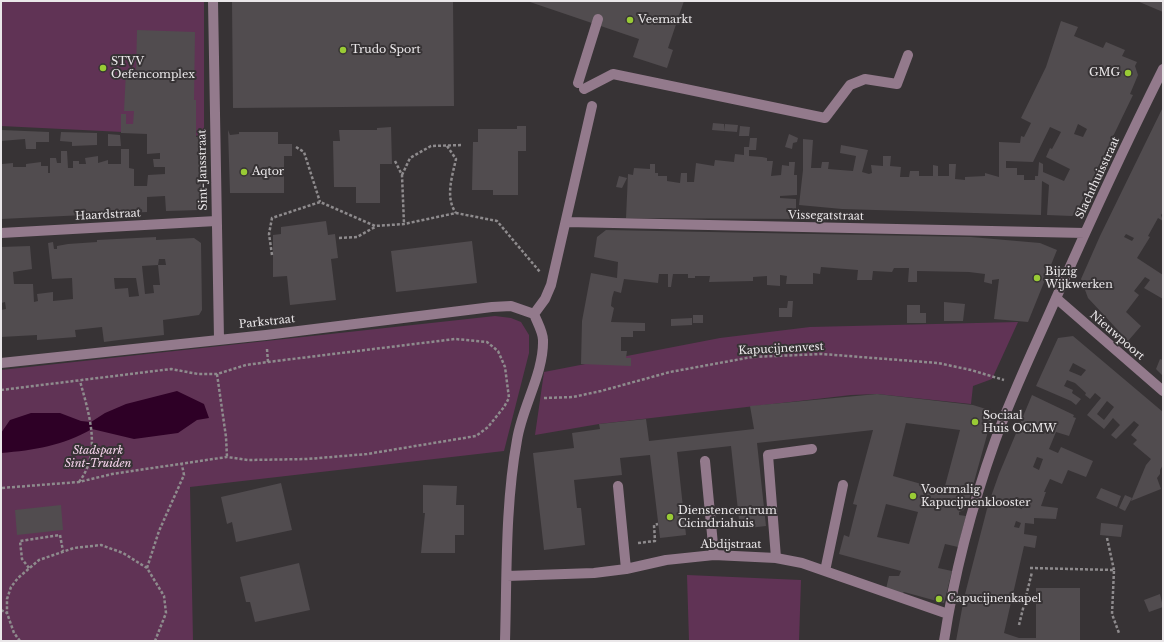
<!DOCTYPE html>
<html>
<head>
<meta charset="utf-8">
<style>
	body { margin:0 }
	#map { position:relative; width:1164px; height:642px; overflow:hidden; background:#373335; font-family:"Libre Baskerville",serif }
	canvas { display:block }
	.frame { position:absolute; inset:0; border:2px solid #eae7e9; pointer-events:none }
</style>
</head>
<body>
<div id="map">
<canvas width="1164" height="642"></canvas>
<div class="frame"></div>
</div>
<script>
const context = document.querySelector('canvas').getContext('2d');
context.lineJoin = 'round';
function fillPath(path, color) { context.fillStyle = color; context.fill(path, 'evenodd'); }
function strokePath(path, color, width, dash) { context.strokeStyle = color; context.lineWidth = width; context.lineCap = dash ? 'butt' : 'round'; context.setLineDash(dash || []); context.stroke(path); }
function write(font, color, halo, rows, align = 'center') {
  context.font = font + ' "Libre Baskerville",serif'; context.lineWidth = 4; context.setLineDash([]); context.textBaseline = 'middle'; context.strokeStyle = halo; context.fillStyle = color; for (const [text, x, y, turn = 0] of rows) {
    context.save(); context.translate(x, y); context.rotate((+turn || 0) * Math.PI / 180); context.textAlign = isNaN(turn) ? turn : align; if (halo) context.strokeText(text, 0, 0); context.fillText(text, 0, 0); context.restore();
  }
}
fillPath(new Path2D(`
	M1 1H204V136L1 126Z
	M495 316 511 318 521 322 529 335V353L504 451 190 487 193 641H1V370Z
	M1018 322 992 379 973 386 971 404 877 394 851 395 599 424 535 435 544 372 720 338 810 327Z
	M687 575 801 580 799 641H689Z`), '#603355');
fillPath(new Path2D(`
	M177 391 204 404 209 418 197 420 178 433 134 439 92 429C62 446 35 450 1 453V433L10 420 31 413H60L81 421 91 422 105 413 126 404Z`), '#2e0026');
fillPath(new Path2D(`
	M232 1H453L454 106 233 108Z
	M527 1H684L668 48 673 50 667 68 633 57 639 39Z
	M1137 1H1163V12Z
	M1061 21 1078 27 1074 36 1103 48 1106 42 1125 50 1122 56 1137 62 1135 66 1138 75 1130 94 1133 95 1076 213 1072 216 1047 215 1049 185 1042 181 1041 215 842 209 799 205 803 170V139L813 140 811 168H821L822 162H829L828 169 853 171 856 156 840 153 841 145 868 150 862 172 869 174 872 173 871 165 883 166V156H891L890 166 901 167 900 177H909L910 171H919V176H933V165L938 166V176H949V164H956L955 179 965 180V177L985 176V173L999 177V142L1020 143 1021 136 1024 137 1031 123 1021 118 1046 67ZM1078 124 1087 129 1083 137 1074 134ZM1050 127 1061 132 1052 149 1050 148 1046 157 1070 169 1064 181 1043 172V164L1039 162 1038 176H1035V180H1024V175H1017V168H1006V161L1033 162Z
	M137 30 195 32 194 100H196V137H201L202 180 200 210 166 211 165 196 147 197V212L1 219 2 164 13 163V167H26V164L41 162V166H48V173H50V158H56L57 163H61V151H67L68 168H73V161H79V164H86L85 158 98 156V163L108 160V164H121V149H129V168L134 169V186H147L148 175 165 174V167H154L153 159H160V153L147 154V134L121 133V114H126V124H133L134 111H124L126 71 136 72Z
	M1163 107V212L1161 215 1163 221 1158 218 1148 236 1150 237 1137 258 1163 275V299L1144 288 1150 280 1145 277 1134 291 1139 295 1126 312 1141 326 1128 341 1088 298 1081 279 1100 236ZM1126 234 1134 238 1132 241 1124 237Z
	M713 123 724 124V131L712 130Z
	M725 124 738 125 737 132 724 131Z
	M517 126H526V151H518V195H493V190H472L473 142H478V129H517Z
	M740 126 750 127 749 136H739Z
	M391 127 392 164H380V203H356V187H334L333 141H340L339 130H377V128Z
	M1 130 49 132V142H36V149H26L25 139 1 141Z
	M228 130 230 135 239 134V132H278V144H292V156H284V193H230Z
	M61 132 97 133V145L72 146V142L60 141Z
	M108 134 120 135 121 146H108Z
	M789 134 798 138 797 142 793 143 792 149 785 147Z
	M750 138H757L756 150H749V156L762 157 767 158V161H773L771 176 781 175 782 165 789 166V162H795L794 175H797V195L780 196V198L796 199V219L626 218 628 174 633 175 634 168 650 169V164H655V173H658V176H667V181L680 183 681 173H687V182H694L696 163 714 166 715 160 734 162 735 154 744 155V147H749Z
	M619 176 627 178 622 188 616 187Z
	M326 221 328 235 335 234 338 258 331 259 336 300 290 305 287 276 273 277V235L281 234V227Z
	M606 230 971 237 1040 243 1057 250 1028 322 994 319 999 279 992 280V284L984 282 985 274 969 272 917 271V282H908L909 268H894L892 272 873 271 872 280H857L858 270 821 267 820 274 813 273V284H786L787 276 780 275V286L767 285V276L753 277V281L709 282 710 276H695V278H688V274H673L671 287H668V274H659L658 283 624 279 621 293 614 291 612 298 611 306 614 308 611 322 645 323V331H633V337H621V351H627L626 358H631V366L581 364 582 321 591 273 617 278 618 262 594 257 597 237Z
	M156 237V240L194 238 201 243 202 310 199 315 163 320 164 335 119 340 104 342 102 327 75 330 76 337 37 340V335L1 337V310L6 309 5 302 1 303V247L30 246 32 269 13 272 14 284H33L34 302 38 301 37 294 53 292V301L73 299 72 278 52 279 48 243 53 242 54 249H57V246L68 244 97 242V240ZM159 259H165L166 265H158L160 285H153L154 293 145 294 142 266 158 265ZM114 278H136L139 296 129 297 128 288 115 289Z
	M472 241 477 283 396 292 391 251Z
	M788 301H793L792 317H779V308H787Z
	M944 302 965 304 963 321H944Z
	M907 305H920V313H926V323H907Z
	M693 315H703V323H693Z
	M692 318V325L671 326V319Z
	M1073 336 1163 412V465L1160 470V474L1157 478 1161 489 1131 501 1146 465 1151 459 1133 444 1137 440 1131 435 1139 425 1134 421 1116 439 1111 435 1120 425 1113 418 1104 429 1087 415 1101 398 1095 393 1090 399 1085 395 1086 393 1075 383 1067 380 1064 386 1073 390 1072 393 1081 399 1076 405 1071 401 1036 386 1058 338ZM1073 363 1086 370 1081 376 1069 371ZM1107 401 1114 407 1104 420 1097 414Z
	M1160 359 1163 360V376L1156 369Z
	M877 394 973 405 986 409 992 417 969 500 963 499 961 503 965 507 964 510 959 512V515L966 516 958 547 945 544 938 568 952 571 944 603 904 592 901 595 886 589 889 576H899L901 571 839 554 844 535 849 537 857 505 853 504 873 430 757 443 766 526 740 529 731 446 677 452 686 535 660 538 650 455 620 458 622 475 574 480 577 508H581L585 545 544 550 533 453 574 448 572 433 600 429 599 424 646 419 649 441 754 429 750 406ZM906 423 960 430 945 486H947L946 491 893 476ZM886 504 918 512 909 544 877 537Z
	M1032 395 1074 415 1073 417 1076 418 1069 436 1056 432 1049 449 1058 453 1061 447 1093 461 1086 477 1068 470 1062 484 1050 479 1044 492H1046L1041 506 1058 508 1056 519 1034 518V524L1025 523 1024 534 1037 536 1035 548 1024 546 1004 633 1019 638H1036V588H1080V641H956L964 598 988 505 999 474ZM1037 457 1043 459 1039 470 1033 467ZM1010 498 1023 501 1022 509 1009 505ZM1016 521 1021 523 1019 528 1014 527Z
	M281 483 292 530 236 542 232 522 227 524 221 497Z
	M423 485 457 486 456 505H464V535H455V553H421L425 513H423Z
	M1101 488 1121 496 1117 507 1096 498Z
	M1125 495 1132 498 1125 511 1119 508Z
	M61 505 63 530 17 535 15 510Z
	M1101 523 1123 525 1121 537 1100 535Z
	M299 563 310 610 255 622 250 602H246L240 577Z
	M1160 594 1163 607 1149 612 1144 600Z`), '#514c4f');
strokePath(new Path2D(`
	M447 146 456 159C452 177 445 198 456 213
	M296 147 304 152 320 202
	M395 161 402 175 404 224
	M402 175 410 158 431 146 463 145
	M339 238 357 237 375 227
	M272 255 269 234 272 218 320 202 375 226 404 224 456 213 497 221 540 272
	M267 349 268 362
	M217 374 226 437 227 457
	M1 390 171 369 198 374H217L246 365 268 362 455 339 487 342 498 351 505 367 509 398 504 407 488 427 476 436 367 454 307 459 248 460 227 457 112 474 79 482 1 488
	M544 398 573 397 601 391 670 372 752 357 822 354 938 363 971 370 1004 380
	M79 482C102 452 89 414 80 381
	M1107 538 1114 570
	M638 543 655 541 654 525 658 524
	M29 568 22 559 20 541 60 535 63 551
	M147 568 159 531 184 475 182 465
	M1030 568 1114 570 1112 614 1119 633
	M1 610 7 613
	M1019 625 1032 572
	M20 641 14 633 7 613V599L11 587 18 578 39 560 74 548 101 545 123 553 147 568 164 596 166 613 155 641`), '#8e8b8d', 2.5, [3, 2]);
strokePath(new Path2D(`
	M213 1 219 339
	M578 83 598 19
	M584 89 613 74 825 118 850 85 865 79 897 84 908 55
	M567 222 1085 233
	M1 233 216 221
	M1056 298 1163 391
	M534 314 545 299 551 285 592 106
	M1 363 266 335 492 307 511 306 534 314
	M705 461 714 555
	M618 486 626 569
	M776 558 768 455 812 449
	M825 571 843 485
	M507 576 594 573 626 569 666 560 714 555 776 558 802 563 948 614
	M505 641C507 575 505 506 517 440 522 407 544 373 543 340 543 332 537 322 534 314
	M944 641C954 575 973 503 995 441 1013 391 1036 344 1057 296 1091 219 1126 143 1163 69`), '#937a8c', 10);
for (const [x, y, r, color] of [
	[630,20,4,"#99cb35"],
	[343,50,4,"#99cb35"],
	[103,68,4,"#99cb35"],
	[1128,73,4,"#99cb35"],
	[244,172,4,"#99cb35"],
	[1037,278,4,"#99cb35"],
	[975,422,4,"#99cb35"],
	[913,496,4,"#99cb35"],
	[670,517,4,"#99cb35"],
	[939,599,4,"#99cb35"]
]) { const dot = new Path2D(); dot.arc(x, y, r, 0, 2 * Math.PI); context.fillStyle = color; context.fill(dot); strokePath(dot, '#373335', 1.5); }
write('11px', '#eae7e9', '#373335', [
	["Veemarkt",638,20],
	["Trudo Sport",351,50],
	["STVV",111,62],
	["Oefencomplex",111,75],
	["GMG",1120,73,"right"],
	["Aqtor",252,172],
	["Bijzig",1045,272],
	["Wijkwerken",1045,285],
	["Sociaal",983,416],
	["Huis OCMW",983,429],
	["Voormalig",921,490],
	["Kapucijnenklooster",921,503],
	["Dienstencentrum",678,511],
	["Cicindriahuis",678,524],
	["Capucijnenkapel",947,599]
], 'left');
write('11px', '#eae7e9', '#373335', [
	["Sint-Jansstraat",203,170,-91],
	["Slachthuisstraat",1098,178,-65],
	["Haardstraat",108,215,-3],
	["Vissegatstraat",826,216,1],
	["Parkstraat",267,322,-6],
	["Nieuwpoort",1117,336,41],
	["Kapucijnenvest",781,349,-3],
	["Abdijstraat",731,545]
]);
write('italic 11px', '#f6d4ec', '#373335', [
	["Stadspark",98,451],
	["Sint-Truiden",98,464]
]);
</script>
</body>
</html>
